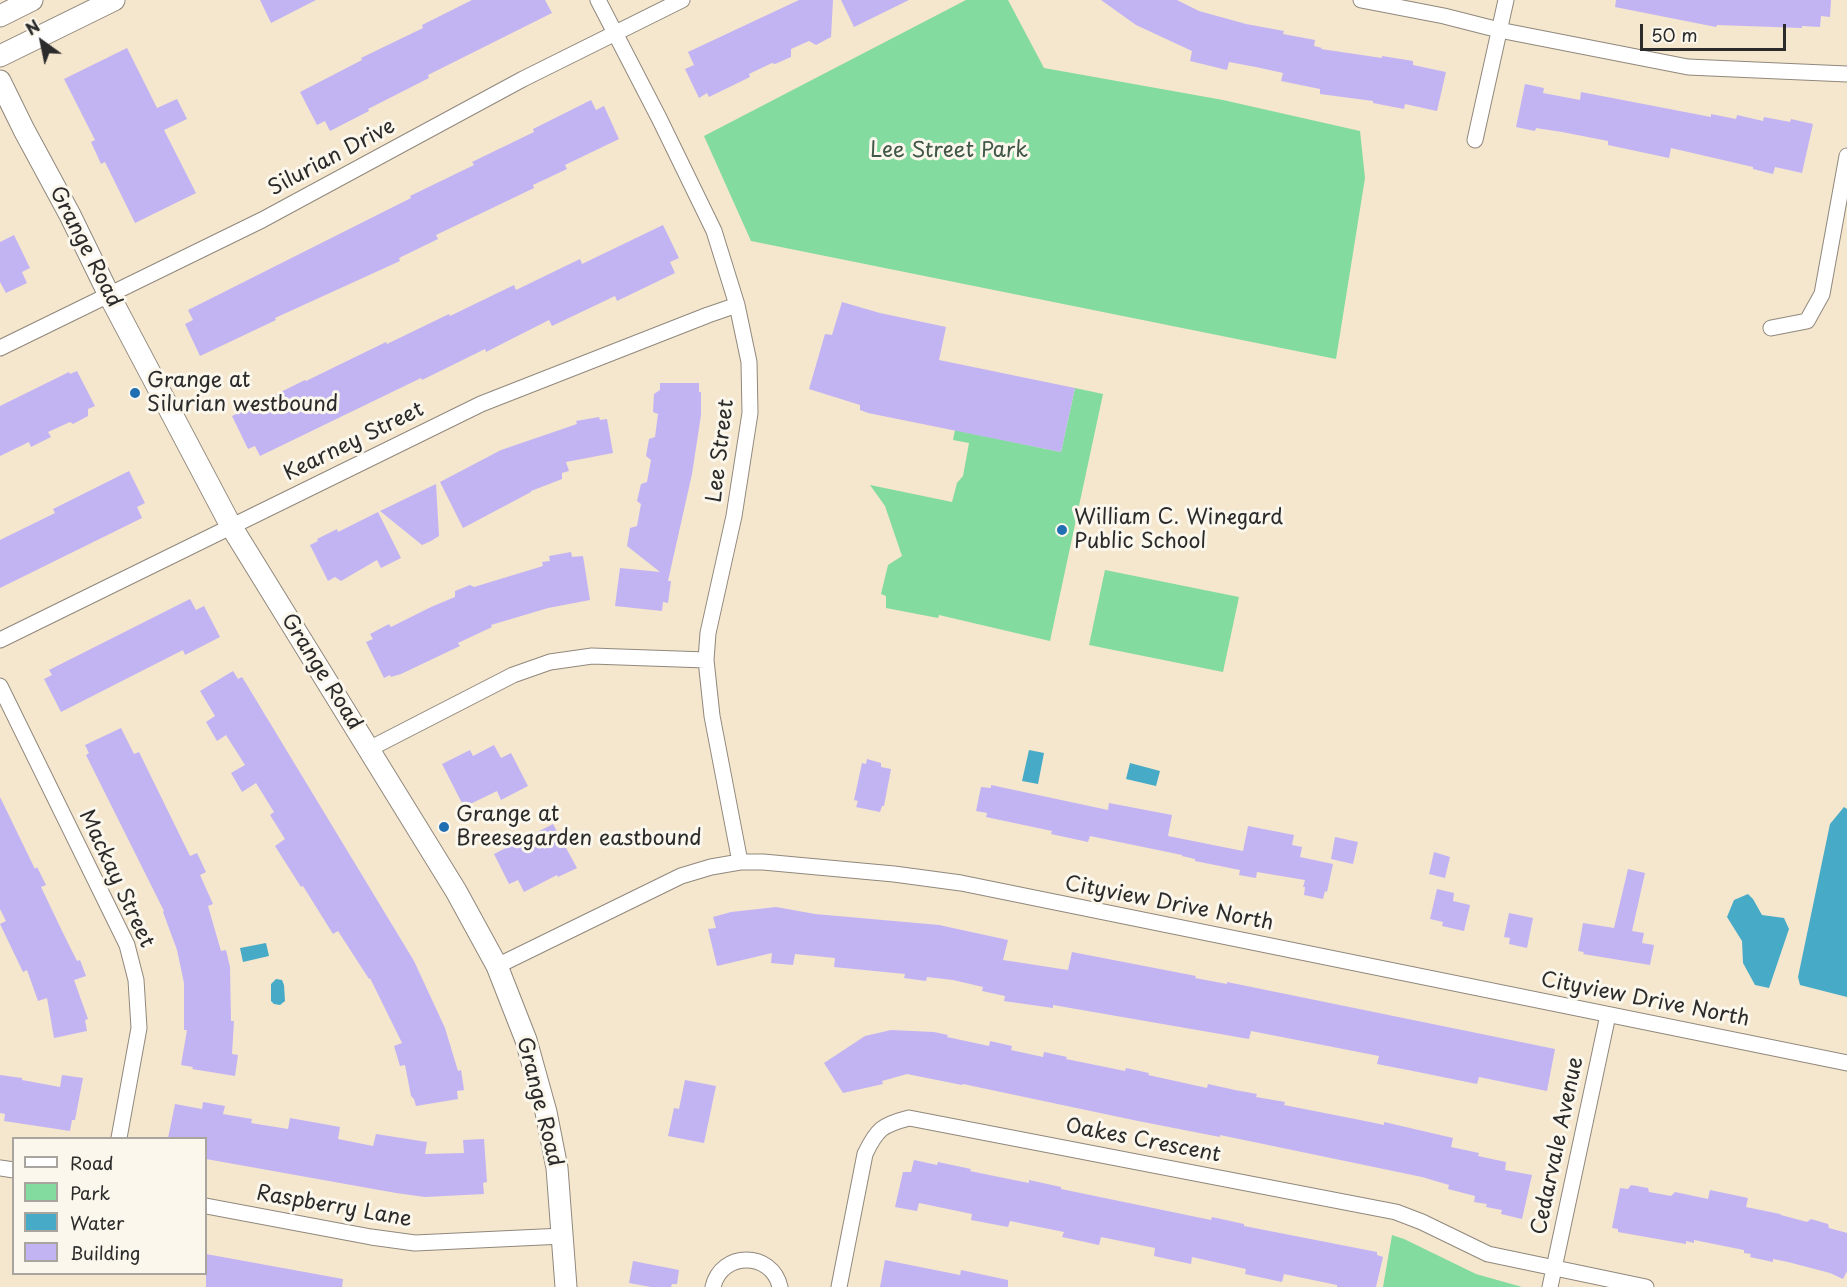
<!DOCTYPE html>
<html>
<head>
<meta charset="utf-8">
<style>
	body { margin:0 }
	#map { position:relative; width:1847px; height:1287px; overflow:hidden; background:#f5e6ce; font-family:"Playpen Sans",sans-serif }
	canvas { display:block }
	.legend { position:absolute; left:12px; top:1137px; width:195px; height:138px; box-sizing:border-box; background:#fbf7ec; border:2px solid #a8a59f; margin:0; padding:8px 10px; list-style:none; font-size:18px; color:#2b2b2b }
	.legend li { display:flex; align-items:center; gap:12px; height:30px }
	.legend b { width:30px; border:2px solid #a8a59f }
	.north { position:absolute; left:12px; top:12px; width:60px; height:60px; -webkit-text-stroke:4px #fbf7ec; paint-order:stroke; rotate:327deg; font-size:16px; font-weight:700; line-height:24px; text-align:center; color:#2b2b2b }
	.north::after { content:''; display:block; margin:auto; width:21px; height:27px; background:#2b2b2b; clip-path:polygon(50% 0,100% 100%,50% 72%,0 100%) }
	.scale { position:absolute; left:1640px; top:24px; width:146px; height:27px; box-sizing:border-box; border:3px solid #2b2b2b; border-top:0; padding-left:8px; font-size:18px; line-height:21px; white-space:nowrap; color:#2b2b2b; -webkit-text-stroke:4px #fbf7ec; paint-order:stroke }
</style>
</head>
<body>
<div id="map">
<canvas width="1847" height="1287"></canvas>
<ul class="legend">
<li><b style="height:8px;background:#fff"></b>Road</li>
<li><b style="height:16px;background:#83dba0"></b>Park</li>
<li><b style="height:16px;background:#47abc7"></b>Water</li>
<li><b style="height:16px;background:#c2b4f3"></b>Building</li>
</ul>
<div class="north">N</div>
<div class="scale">50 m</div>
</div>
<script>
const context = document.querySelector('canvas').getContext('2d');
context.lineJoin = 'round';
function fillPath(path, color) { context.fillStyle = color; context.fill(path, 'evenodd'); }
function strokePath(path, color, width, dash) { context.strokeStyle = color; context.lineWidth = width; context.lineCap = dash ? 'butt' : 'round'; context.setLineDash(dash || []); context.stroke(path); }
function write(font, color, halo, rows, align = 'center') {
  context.font = font + ' "Playpen Sans",sans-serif'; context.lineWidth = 6; context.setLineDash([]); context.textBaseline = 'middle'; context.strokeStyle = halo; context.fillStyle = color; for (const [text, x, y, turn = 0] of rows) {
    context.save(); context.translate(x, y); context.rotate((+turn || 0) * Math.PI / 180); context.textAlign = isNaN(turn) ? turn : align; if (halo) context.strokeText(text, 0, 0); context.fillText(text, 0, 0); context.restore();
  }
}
fillPath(new Path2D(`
	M966 0H1008L1044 68 1223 100 1360 131 1365 178 1336 359 751 241 704 136Z
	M1075 388 1103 394 1050 641 939 615 938 618 886 608V596L881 594 888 565 902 556 885 506 870 485 952 502 957 483 963 476 969 443 953 440 955 430 1061 452Z
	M1105 570 1239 597 1223 672 1089 645Z
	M1392 1235 1404 1239 1476 1274 1522 1287H1383Z`), '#83dba0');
fillPath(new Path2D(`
	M1029 750 1044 753 1038 784 1022 781Z
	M1130 763 1160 771 1156 786 1126 779Z
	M1844 807 1847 809V997L1800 985 1798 977 1830 824Z
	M1748 894 1753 899 1762 915 1784 918 1789 929 1769 988 1755 985 1743 963 1742 941 1727 917 1734 900Z
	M266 943 269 956 243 962 240 948Z
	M276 979 282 980 284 985 285 1001 280 1005 274 1004 271 1001V984Z`), '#47abc7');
fillPath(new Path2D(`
	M260 0H316L271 23Z
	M472 0H545L552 13 428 75 429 78 368 109 369 111 330 131 325 121 317 125 300 92 362 60 361 58 423 28 422 25Z
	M799 0H833L831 37 816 45 809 41 791 49V57L775 64 772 63 749 74 750 77 709 97 707 93 699 98 685 69 694 65 688 52Z
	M841 0H909L854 27Z
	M1101 0H1177L1199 11 1246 24 1284 31 1283 34 1315 40 1314 46 1322 48 1321 49 1382 58V56L1413 61V65L1446 72 1437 111 1405 104 1404 109 1373 103V101L1320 94V89L1281 81 1283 73 1256 67 1229 62 1227 70 1190 61 1192 51 1136 25Z
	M1616 0H1831L1830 17 1821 16 1820 27 1802 26V28L1717 25 1716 27 1615 7Z
	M127 48 157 108 177 99 187 119 164 130 196 193 135 223 105 162 101 164 91 142 95 140 64 79Z
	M1525 84 1544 88 1543 93 1580 100 1581 92 1711 117V114L1736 119 1737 115 1763 121 1764 117 1790 122 1791 119 1813 124 1802 173 1775 167 1773 174 1753 169V167L1671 148 1669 158 1608 145V141L1562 132 1536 128 1535 131 1516 127Z
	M591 100 596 110 604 106 619 139 565 165 567 169 533 185 534 188 436 235 438 239 399 258 400 261 275 318 276 320 200 356 185 324 193 320 188 310 411 198 410 196 474 165 472 162 534 132 533 129Z
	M663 225 679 258 670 262 675 273 617 301 615 296 552 326 549 320 486 352 485 349 422 380 421 378 260 456 255 446 248 449 232 416 305 380 306 381 386 342 387 344 449 314 450 316 514 285 516 290 580 259 582 264Z
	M14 235 30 268 22 272 27 283 6 293 0 282V242Z
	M842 302 880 313 946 327 939 360 1075 388 1061 452 868 413 860 410V405L809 389 825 334 832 335Z
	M77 371 95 406 88 409V416L73 424 70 422 48 432 51 437 31 447 29 442 0 456V406L69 372 70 374Z
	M660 383H699V392H701V415L692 474 668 581H671L668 603 663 602 662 611 615 606 620 568 660 572 627 546 630 528 637 526 641 504 637 501 641 484 647 482 651 460 646 456 649 439 655 437 658 414 653 412 654 394 660 390Z
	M599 417 600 420 607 419 613 453 566 462 569 471 562 473V479L531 491V492L463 528 440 482 501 450 577 424 576 421Z
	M129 471 145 503 137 507 142 518 0 588V540L55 513 53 509Z
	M436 484 439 536 431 541 422 545 380 511Z
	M378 512 401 558 381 568 377 560 341 581 335 577 328 581 310 545 318 541 317 539 337 529 338 532Z
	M571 552 572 557 583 556 590 600 548 608 491 625 492 627 458 643 460 646 401 674 391 677 390 675 384 678 366 642 373 639 370 634 389 624 391 627 431 607 455 597V591L470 585 474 587 543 566 542 562 550 561 549 556Z
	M190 599 196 610 204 606 220 637 185 655 183 650 61 712 44 679 52 675 49 670Z
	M233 671 238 679 242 677 250 690 414 961 445 1028 458 1071 461 1070 464 1090 457 1091 458 1099 416 1106 414 1099 411 1096 405 1065 400 1066 394 1046 402 1043 370 978 369 979 338 931 333 934 303 886 301 887 275 846 285 839 270 815 274 812 256 783 242 792 231 773 245 765 226 735 217 741 206 722 215 716 200 691Z
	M121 728 134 754 139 752 190 856 197 853 206 872 200 875 213 904 208 906 221 951 226 950 230 967 231 1021H234L232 1054 238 1055 235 1076 192 1069 193 1067 181 1065 187 1030H184V983L177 950 163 912 164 911 86 755 89 753 85 745Z
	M494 745 501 758 511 753 528 786 501 800 497 791 464 807 442 764 470 750 473 756Z
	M867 759 881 763V767L891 769 884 806H882L880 812 856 807 858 801 854 800 862 763 866 764Z
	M991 785 1108 810 1109 803 1172 815 1168 836 1243 851 1248 826 1294 835 1292 845 1302 847 1300 857 1333 864 1327 892 1325 891 1323 899 1304 895 1305 887H1303L1305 880 1257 872 1256 878 1239 875 1240 870 1195 861V859L1182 856V855L1090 836 1088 842 1051 834 1052 831 986 817 987 813 976 811 981 787 991 788Z
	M0 797 35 869 37 867 46 885 41 887 65 937 77 961 80 960 86 976 74 980 88 1019 85 1020 87 1031 54 1038 47 998 38 1001 27 970 23 972 0 924 6 921 0 909Z
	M553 824 577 868 558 877 557 875 524 892 518 880 509 884 494 854Z
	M1335 837 1358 842 1353 864 1331 859Z
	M1434 852 1450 857 1445 878 1429 874Z
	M1628 869 1645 873 1632 931 1644 933 1642 943 1654 945 1650 965 1583 954 1584 952 1578 951 1583 923 1614 928Z
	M1437 889 1454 893 1453 901 1470 905 1464 931 1442 926 1443 922 1430 919Z
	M776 907 815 914 939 925 1008 940 1003 960 1068 970 1072 952 1196 976 1195 978 1227 984V982L1555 1049 1547 1091 1479 1077 1477 1084 1413 1071 1377 1064 1379 1056 1251 1031 1249 1039 1053 1005V1008L1004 1001 1005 996 982 991 983 987 953 980 927 977 926 981 904 978 905 974 834 967 835 958 795 954 793 965 771 963 772 953 717 966 708 929 716 928 713 917 731 912Z
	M1509 913 1533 918 1527 948 1509 944 1510 938 1504 937Z
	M891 1030 934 1032 948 1035 947 1037 989 1046 990 1041 1012 1046 1011 1050 1043 1057 1044 1052 1067 1057 1066 1059 1125 1071 1126 1068 1149 1073 1148 1075 1207 1088 1208 1084 1235 1090 1257 1094 1256 1097 1285 1102 1284 1105 1375 1123 1384 1125V1122L1453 1138 1451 1147 1479 1153 1478 1156 1506 1162 1505 1170 1532 1175 1522 1219 1501 1214 1502 1210 1486 1207 1487 1204 1474 1202 1475 1196 1448 1189 1449 1185 1422 1177 1220 1135V1137L1138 1121 963 1084 962 1085 907 1074 882 1081 883 1084 843 1093 824 1063 865 1036Z
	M0 1075 22 1078V1080L60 1087 62 1075 83 1078 75 1120H72L70 1131 4 1121 5 1114 0 1113Z
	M685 1080 716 1086 704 1143 668 1136 674 1108 679 1109Z
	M203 1102 225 1106 223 1114 252 1119 251 1123 288 1129 290 1118 340 1127 338 1139 373 1146 376 1134 427 1142 425 1154 464 1153 463 1140 484 1139 487 1182 483 1183 484 1194 425 1197 396 1193 206 1159V1138H168L175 1104 202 1109Z
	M914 1160 937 1165 938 1162 952 1165 971 1169 970 1171 999 1177 1029 1183V1180L1061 1187V1189L1211 1220 1212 1217 1244 1224V1226L1377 1252V1255L1383 1257 1376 1287H1337V1285L1284 1274 1282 1282 1245 1274 1246 1269 1192 1257 1191 1264 1154 1256 1155 1248 1101 1237 1099 1245 1062 1237 1064 1232 1010 1221 1008 1227 971 1220 972 1214 919 1203 917 1211 895 1207 903 1172H911Z
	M1631 1185 1648 1188 1649 1192 1671 1196 1675 1192 1708 1199 1710 1190 1748 1198 1746 1207 1780 1214 1781 1215 1807 1222 1811 1219 1828 1224 1829 1228 1847 1233V1271L1843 1279 1830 1273 1788 1262 1773 1259V1262L1750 1257 1751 1254 1744 1253V1250L1694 1240V1243L1686 1241V1244L1618 1232V1229L1612 1228 1620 1188 1628 1189Z
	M206 1254 343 1279 342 1287H206Z
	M885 1260 960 1275 961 1270 1008 1280V1287H880Z
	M633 1261 679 1270 677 1284H672L671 1287H651L629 1283Z`), '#c2b4f3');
const street = new Path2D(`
	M598 0 659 118 714 231 737 305 749 362 750 413 734 516 708 633 706 660 712 716 740 862
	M1361 0 1444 16 1499 30 1688 67 1847 74
	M1475 140 1506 0
	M1771 328 1807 321 1822 294 1847 156
	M0 348 262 220 523 79 682 0
	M0 640 481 404 708 315 737 305
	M0 686 127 945 136 980 139 1028 119 1138
	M369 749 513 675 550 662 592 656 706 660
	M497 966 681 876 711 867 740 862H763L894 874 961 883 1847 1063
	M0 1168 14 1170
	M206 1206 371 1237 415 1243 563 1236
	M713 1287C721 1251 772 1251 780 1287
	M839 1287 865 1154C877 1129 882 1125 909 1118L1396 1212 1422 1222 1488 1254 1646 1287
	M1550 1287 1608 1015`);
const secondary = new Path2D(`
	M0 16 32 0
	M0 56 114 0
	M0 81 24 130 70 215 109 295 231 526 456 891 497 966 526 1040 546 1112 557 1168 566 1287`);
strokePath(street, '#90887c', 17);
strokePath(secondary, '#90887c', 23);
strokePath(street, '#fff', 15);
strokePath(secondary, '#fff', 21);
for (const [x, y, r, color] of [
	[135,393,6,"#1f6fb2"],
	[1062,530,6,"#1f6fb2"],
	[444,827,6,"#1f6fb2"]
]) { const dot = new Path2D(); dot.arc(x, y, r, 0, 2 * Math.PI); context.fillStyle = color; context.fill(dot); strokePath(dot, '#fbf7ec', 2); }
write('21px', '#415748', '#fbf7ec', [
	["Lee Street Park",949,151]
]);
write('21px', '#2b2b2b', '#fbf7ec', [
	["Silurian Drive",332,158,-28],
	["Grange Road",85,247,63],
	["Kearney Street",354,442,-26],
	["Lee Street",721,451,-83],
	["Grange Road",321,672,58],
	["Mackay Street",116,879,65],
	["Cityview Drive North",1169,904,11],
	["Cityview Drive North",1645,1000,11],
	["Grange Road",539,1102,76],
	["Oakes Crescent",1143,1141,11],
	["Cedarvale Avenue",1558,1146,-78],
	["Raspberry Lane",334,1207,10]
]);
write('21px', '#2b2b2b', '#fbf7ec', [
	["Grange at",147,381],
	["Silurian westbound",147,405],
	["William C. Winegard",1074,518],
	["Public School",1074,542],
	["Grange at",456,815],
	["Breesegarden eastbound",456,839]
], 'left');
</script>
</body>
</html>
